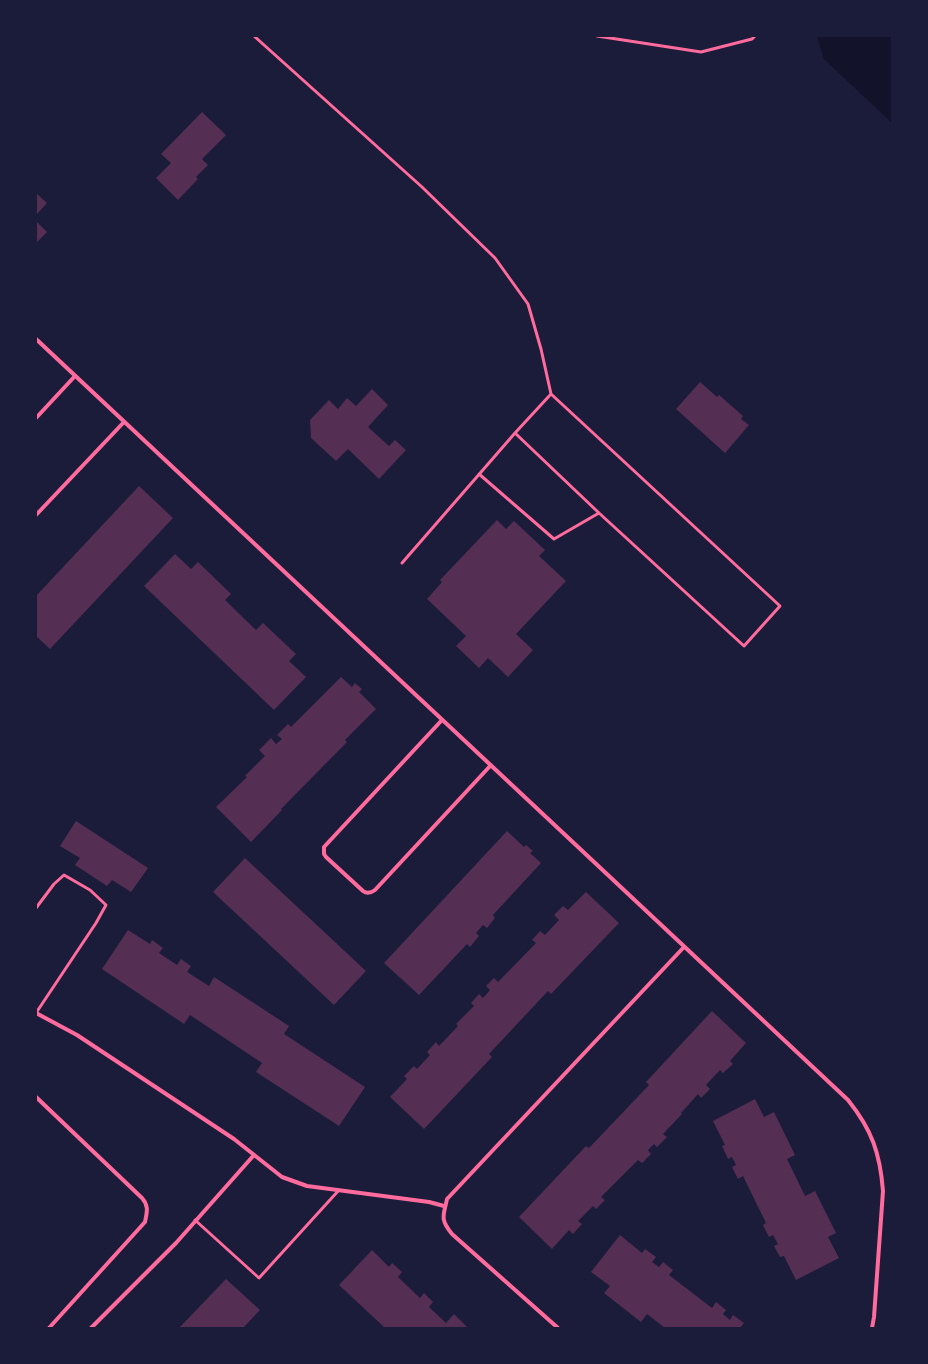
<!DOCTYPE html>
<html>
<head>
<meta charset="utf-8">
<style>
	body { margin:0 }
	#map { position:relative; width:928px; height:1364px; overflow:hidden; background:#1b1b3a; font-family:Bitter,serif }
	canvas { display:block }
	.frame { position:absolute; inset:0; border:37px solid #1b1b3a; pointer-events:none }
</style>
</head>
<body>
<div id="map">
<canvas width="928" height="1364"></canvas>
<div class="frame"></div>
</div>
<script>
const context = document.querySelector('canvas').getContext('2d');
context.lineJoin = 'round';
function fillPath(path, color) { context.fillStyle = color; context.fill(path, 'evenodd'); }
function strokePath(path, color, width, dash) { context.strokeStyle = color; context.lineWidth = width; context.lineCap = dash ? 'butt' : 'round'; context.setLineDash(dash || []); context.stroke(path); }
fillPath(new Path2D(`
	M817 36H892V123L824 59Z`), '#12122b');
fillPath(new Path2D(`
	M202 112 226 135 202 159 208 165 196 177 198 179 178 200 156 178 171 163 161 154Z
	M36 193 47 203 36 215Z
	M36 221 47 232 36 243Z
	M700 382 717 397 719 395 743 416 741 419 749 425 725 453 676 409Z
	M372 389 388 405 368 427 389 446 395 440 406 450 379 479 348 449 336 461 311 438 310 420 329 400 338 409 347 398 356 406Z
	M139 486 173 518 50 649 36 636V596Z
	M497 520 506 529 514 521 545 550 539 556 566 581 516 634 533 650 508 677 488 658 479 668 456 646 466 636 427 599 442 582 440 580Z
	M175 554 191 569 198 562 231 594 225 600 256 630 263 623 296 654 289 661 306 677 274 710 144 586Z
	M341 677 352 687 355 683 362 689 359 692 376 709 345 740 347 742 281 809 282 810 251 842 216 807 247 777 245 776 265 756 259 750 271 738 276 744 282 739 277 735 288 724 291 727Z
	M76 821 148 868 131 892 112 880 107 886 75 865 80 858 60 846Z
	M507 831 524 847 526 845 533 851 530 853 541 863 493 915 495 918 487 928 483 925 476 933 479 936 470 947 467 944 419 995 384 963Z
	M245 858 366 971 334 1005 213 892Z
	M586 892 619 923 551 994 548 991 489 1054 492 1057 424 1129 390 1097 407 1079 404 1076 414 1066 417 1069 430 1055 427 1052 436 1042 439 1046 458 1026 456 1024 474 1006 471 1003 479 994 483 998 490 990 486 986 494 978 498 982 536 943 532 940 540 931 545 935 559 920 554 915 563 906 568 910Z
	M128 930 150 944 152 940 163 948 159 953 177 965 181 959 191 966 187 972 209 986 214 977 289 1026 284 1034 365 1087 339 1126 256 1072 262 1063 190 1015 184 1024 102 969Z
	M712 1011 746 1043 730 1061 733 1064 723 1073 720 1070 706 1085 710 1089 701 1098 698 1094 681 1113 682 1114 663 1134 667 1137 657 1147 654 1144 648 1150 651 1154 642 1163 638 1160 601 1197 605 1200 596 1209 593 1206 578 1221 582 1224 573 1234 569 1230 552 1249 519 1217 586 1146 589 1148 649 1085 646 1082Z
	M755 1099 764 1117 774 1112 795 1155 787 1159 805 1196 815 1191 836 1233 828 1237 839 1258 796 1280 784 1256 780 1257 774 1246 778 1244 773 1235 769 1237 763 1225 766 1223 743 1176 738 1179 732 1167 736 1165 732 1157 728 1159 722 1146 725 1145 713 1121Z
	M620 1235 642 1253 645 1249 656 1257 652 1262 659 1267 663 1262 673 1270 669 1275 712 1308 716 1302 726 1310 723 1314 730 1320 733 1315 744 1323 740 1328H665L647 1314 641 1322 604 1293 610 1286 591 1272Z
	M372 1250 389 1267 392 1263 402 1272 398 1277 420 1298 424 1293 433 1302 429 1307 446 1323 454 1314 468 1328H385L339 1285Z
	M226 1279 260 1310 243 1328H179Z`), '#542f53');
strokePath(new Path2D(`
	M254 36 422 187 495 258 528 304 541 349 551 394 515 433 402 563
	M597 36 701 52 752 39 755 36
	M515 433 599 513
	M479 474 554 539 599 513 744 646 780 606 551 394
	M36 908 54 884 64 875 90 890 106 905 96 923 36 1013
	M195 1220 259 1278 339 1190`), '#ff6b9d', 3);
strokePath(new Path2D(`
	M36 339 848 1100C872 1130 880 1153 883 1191L874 1317 872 1328
	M36 418 75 376
	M36 515 124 422
	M442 720 324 847V854L326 857 363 891C367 894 371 893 375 890L491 765
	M36 1013 77 1035 234 1139 282 1177 307 1186 429 1202 444 1206
	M36 1097 142 1198C149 1206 147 1212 145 1222L49 1328
	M91 1328 176 1243 254 1155
	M558 1328 452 1234C439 1218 444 1215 447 1199L684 947`), '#ff6b9d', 4);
</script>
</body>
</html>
